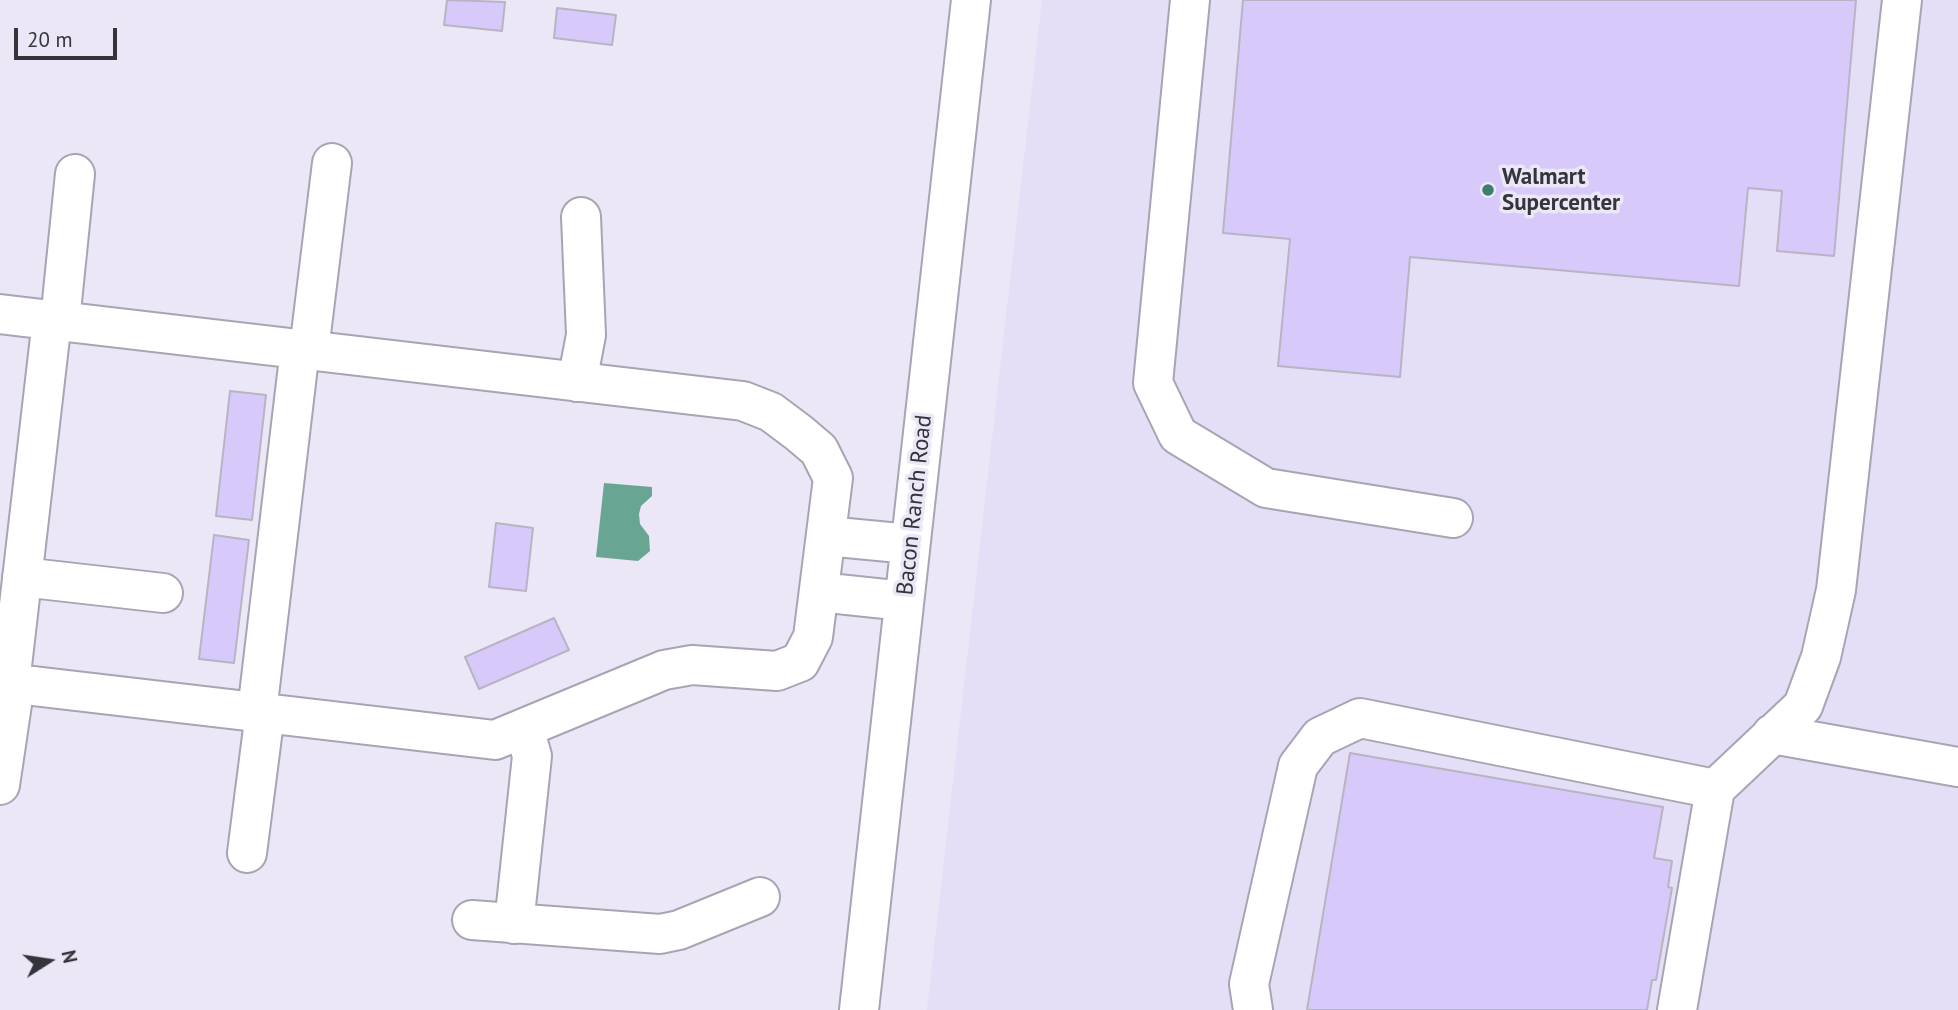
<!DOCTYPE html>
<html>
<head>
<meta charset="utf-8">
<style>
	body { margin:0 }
	#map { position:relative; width:1958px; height:1010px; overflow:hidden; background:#ebe7f7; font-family:"PT Sans",sans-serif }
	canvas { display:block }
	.north { position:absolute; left:14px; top:926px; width:70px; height:70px; -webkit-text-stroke:5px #ebe7f7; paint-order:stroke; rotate:78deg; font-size:19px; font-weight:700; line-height:28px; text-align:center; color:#35343a }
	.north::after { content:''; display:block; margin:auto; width:24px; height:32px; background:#35343a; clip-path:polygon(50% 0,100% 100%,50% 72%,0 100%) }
	.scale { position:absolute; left:14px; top:28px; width:103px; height:32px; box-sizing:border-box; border:4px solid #35343a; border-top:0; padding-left:9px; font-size:21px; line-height:24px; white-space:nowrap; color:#35343a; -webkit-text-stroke:5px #ebe7f7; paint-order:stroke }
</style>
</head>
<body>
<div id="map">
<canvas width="1958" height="1010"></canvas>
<div class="north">N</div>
<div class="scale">20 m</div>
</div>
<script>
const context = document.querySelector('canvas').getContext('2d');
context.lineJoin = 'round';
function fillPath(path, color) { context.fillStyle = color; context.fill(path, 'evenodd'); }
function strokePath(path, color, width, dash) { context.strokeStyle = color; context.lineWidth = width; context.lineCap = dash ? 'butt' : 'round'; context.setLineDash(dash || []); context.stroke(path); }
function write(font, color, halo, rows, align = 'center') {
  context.font = font + ' "PT Sans",sans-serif'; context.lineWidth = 7; context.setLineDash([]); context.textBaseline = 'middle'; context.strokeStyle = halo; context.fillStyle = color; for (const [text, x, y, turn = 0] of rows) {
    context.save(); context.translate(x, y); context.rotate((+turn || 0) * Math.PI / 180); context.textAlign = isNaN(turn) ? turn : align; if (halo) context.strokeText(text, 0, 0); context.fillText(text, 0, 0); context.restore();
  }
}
fillPath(new Path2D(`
	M1042 0H1958V1010H927Z`), '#e4def6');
fillPath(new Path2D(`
	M604 483 652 487V496L641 506 639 514 640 524 649 536 650 551 638 561 596 557Z`), '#69a593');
const building = new Path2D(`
	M447 0 505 2 502 31 444 25Z
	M1243 0H1856L1834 256 1777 251 1782 191 1748 188 1739 286 1410 257 1400 377 1278 366 1290 239 1223 233Z
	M557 8 616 15 612 45 554 38Z
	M230 391 266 395 252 520 216 516Z
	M496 523 533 528 526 591 489 587Z
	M214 535 249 540 234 663 199 659Z
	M554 618 569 650 479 689 465 657Z
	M1350 753 1663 807 1654 858 1672 861 1668 887 1672 888 1656 980H1652L1647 1010H1307Z`);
fillPath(building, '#d7c9fa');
strokePath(building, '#b8b4c4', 2);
const minor = new Path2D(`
	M1190 0 1153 383 1178 435 1266 488 1453 518
	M0 314 743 401 771 412 799 433 819 450 833 478 813 637 800 662 777 671 692 665 664 670 495 740 0 682
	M60 321 75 174
	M309 350 332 163
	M577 382 586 335 581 217
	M826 536 910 544
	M22 577 163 593
	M819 592 904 601
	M10 683 52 320
	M257 712 300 349
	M1772 734 1958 767
	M0 785 15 684
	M247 853 265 713
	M472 920 660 934 679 930 760 897
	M514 924 532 756 524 728
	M859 1010 971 0
	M1253 1010 1249 984 1298 766 1320 737 1360 718 1715 789
	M1677 1010 1715 789 1803 706 1821 657 1836 590 1902 0`);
strokePath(minor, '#a8a4b3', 42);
strokePath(minor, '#fff', 38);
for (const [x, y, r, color] of [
	[1488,190,7,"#3d7d6c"]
]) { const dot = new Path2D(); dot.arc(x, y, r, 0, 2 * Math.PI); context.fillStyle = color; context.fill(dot); strokePath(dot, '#ebe7f7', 2.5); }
write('bold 23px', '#35343a', '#ebe7f7', [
	["Walmart",1502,177],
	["Supercenter",1502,203]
], 'left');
write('23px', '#35343a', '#ebe7f7', [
	["Bacon Ranch Road",915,505,-84]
]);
</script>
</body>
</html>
